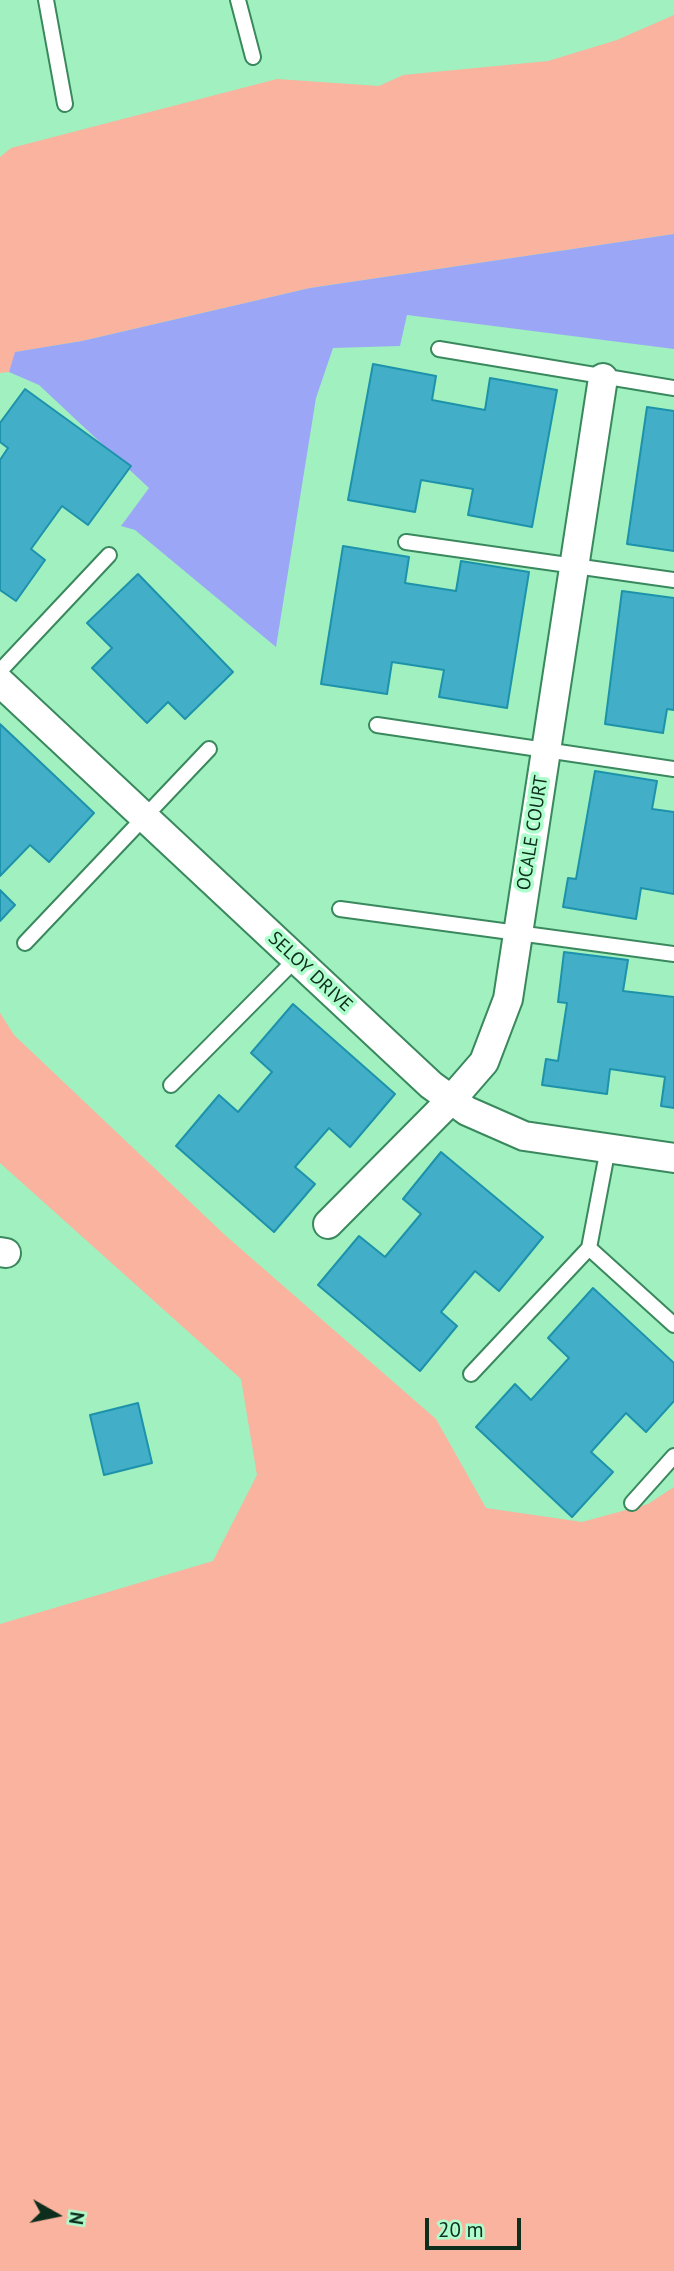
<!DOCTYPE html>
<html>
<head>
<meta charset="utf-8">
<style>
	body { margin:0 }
	#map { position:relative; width:674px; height:2271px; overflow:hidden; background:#a1f0c0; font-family:"PT Sans",sans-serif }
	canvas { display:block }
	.north { position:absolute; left:21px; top:2180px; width:70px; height:70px; -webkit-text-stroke:5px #aefecd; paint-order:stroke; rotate:99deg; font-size:19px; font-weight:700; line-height:28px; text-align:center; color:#0d2e1c }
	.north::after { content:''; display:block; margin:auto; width:24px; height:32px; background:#0d2e1c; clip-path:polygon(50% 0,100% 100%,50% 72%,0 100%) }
	.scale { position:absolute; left:425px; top:2218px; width:96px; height:32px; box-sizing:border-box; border:4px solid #0d2e1c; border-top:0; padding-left:9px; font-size:21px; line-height:24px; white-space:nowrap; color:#0d2e1c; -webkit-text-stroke:5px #aefecd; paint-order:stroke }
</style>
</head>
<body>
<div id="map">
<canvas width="674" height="2271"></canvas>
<div class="north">N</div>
<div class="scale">20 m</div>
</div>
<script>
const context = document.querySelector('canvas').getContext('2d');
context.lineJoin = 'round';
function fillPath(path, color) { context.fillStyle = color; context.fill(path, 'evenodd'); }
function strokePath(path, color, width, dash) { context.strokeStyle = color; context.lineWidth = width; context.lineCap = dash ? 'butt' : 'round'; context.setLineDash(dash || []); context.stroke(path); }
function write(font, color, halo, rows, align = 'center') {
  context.font = font + ' "PT Sans",sans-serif'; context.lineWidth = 7; context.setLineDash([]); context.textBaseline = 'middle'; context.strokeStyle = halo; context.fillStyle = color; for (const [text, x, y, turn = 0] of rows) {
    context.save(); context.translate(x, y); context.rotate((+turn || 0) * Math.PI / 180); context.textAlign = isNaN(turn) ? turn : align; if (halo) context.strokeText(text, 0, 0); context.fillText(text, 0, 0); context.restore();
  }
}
fillPath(new Path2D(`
	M674 15V234L310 288 82 341 16 352 9 372 0 373V157L11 148 277 79 379 86 403 75 548 61 617 40Z
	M0 1013 14 1035 226 1236 436 1419 486 1508 582 1522 648 1504 674 1487V2271H0V1624L213 1561 257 1475 241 1379 0 1163Z`), '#f9b39e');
fillPath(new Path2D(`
	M674 234V349L407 315 400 346 333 348 316 398 276 647 135 530 121 526 149 488 39 385 9 372 15 352 82 341 310 288Z`), '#9ba7f6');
const building = new Path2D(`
	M373 364 436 376 432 400 485 410 490 378 557 390 532 527 468 515 473 489 421 480 415 512 348 500Z
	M25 389 131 466 88 525 62 506 31 549 45 560 16 601 0 590V460L8 448 0 442V423Z
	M647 407 674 411V551L627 544Z
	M343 546 409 557 405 583 456 591 461 561 529 572 507 708 439 697 444 670 392 662 387 694 321 684Z
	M138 574 233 672 185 719 168 702 147 723 92 668 112 648 87 623Z
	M622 591 674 598V710L667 709 663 733 605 724Z
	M0 724 94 813 49 862 30 845 0 876Z
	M595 771 657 781 652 809 674 812V894L641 888 636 919 563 907 568 878 576 879Z
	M0 890 15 905 0 921Z
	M564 952 628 960 623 991 674 997V1108L661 1106 665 1077 610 1069 607 1094 542 1085 546 1059 558 1061 567 1003 558 1002Z
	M293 1004 395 1094 350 1147 329 1128 295 1167 315 1184 274 1232 176 1146 219 1095 238 1112 272 1072 251 1053Z
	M441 1152 543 1237 499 1291 475 1271 441 1312 457 1326 420 1371 318 1285 359 1236 385 1257 421 1214 403 1199Z
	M593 1288 674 1363V1401L646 1432 626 1413 591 1452 613 1472 572 1517 476 1427 515 1384 531 1400 569 1358 548 1338Z
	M138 1403 152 1463 104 1475 90 1415Z`);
fillPath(building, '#43aec7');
strokePath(building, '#1d92ab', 2);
const lane = new Path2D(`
	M46 0 65 104
	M238 0 253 57
	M439 349 674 388
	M406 542 674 580
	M0 671 109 555
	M377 725 674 769
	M340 909 674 954
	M25 943 209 749
	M171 1085 296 959
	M589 1248 674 1325
	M471 1374 589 1248 608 1148
	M632 1503 674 1456`);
const street = new Path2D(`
	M0 682 431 1085 467 1111 524 1136 674 1158
	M328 1224 451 1100 484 1062 508 999 603 378
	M0 1252 6 1253`);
strokePath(lane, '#3a885d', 18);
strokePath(street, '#3a885d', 32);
strokePath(lane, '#fff', 14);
strokePath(street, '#fff', 28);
write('19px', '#0d2e1c', '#aefecd', [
	["OCALE COURT",533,833,-81],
	["SELOY DRIVE",310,972,43]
]);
</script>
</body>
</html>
